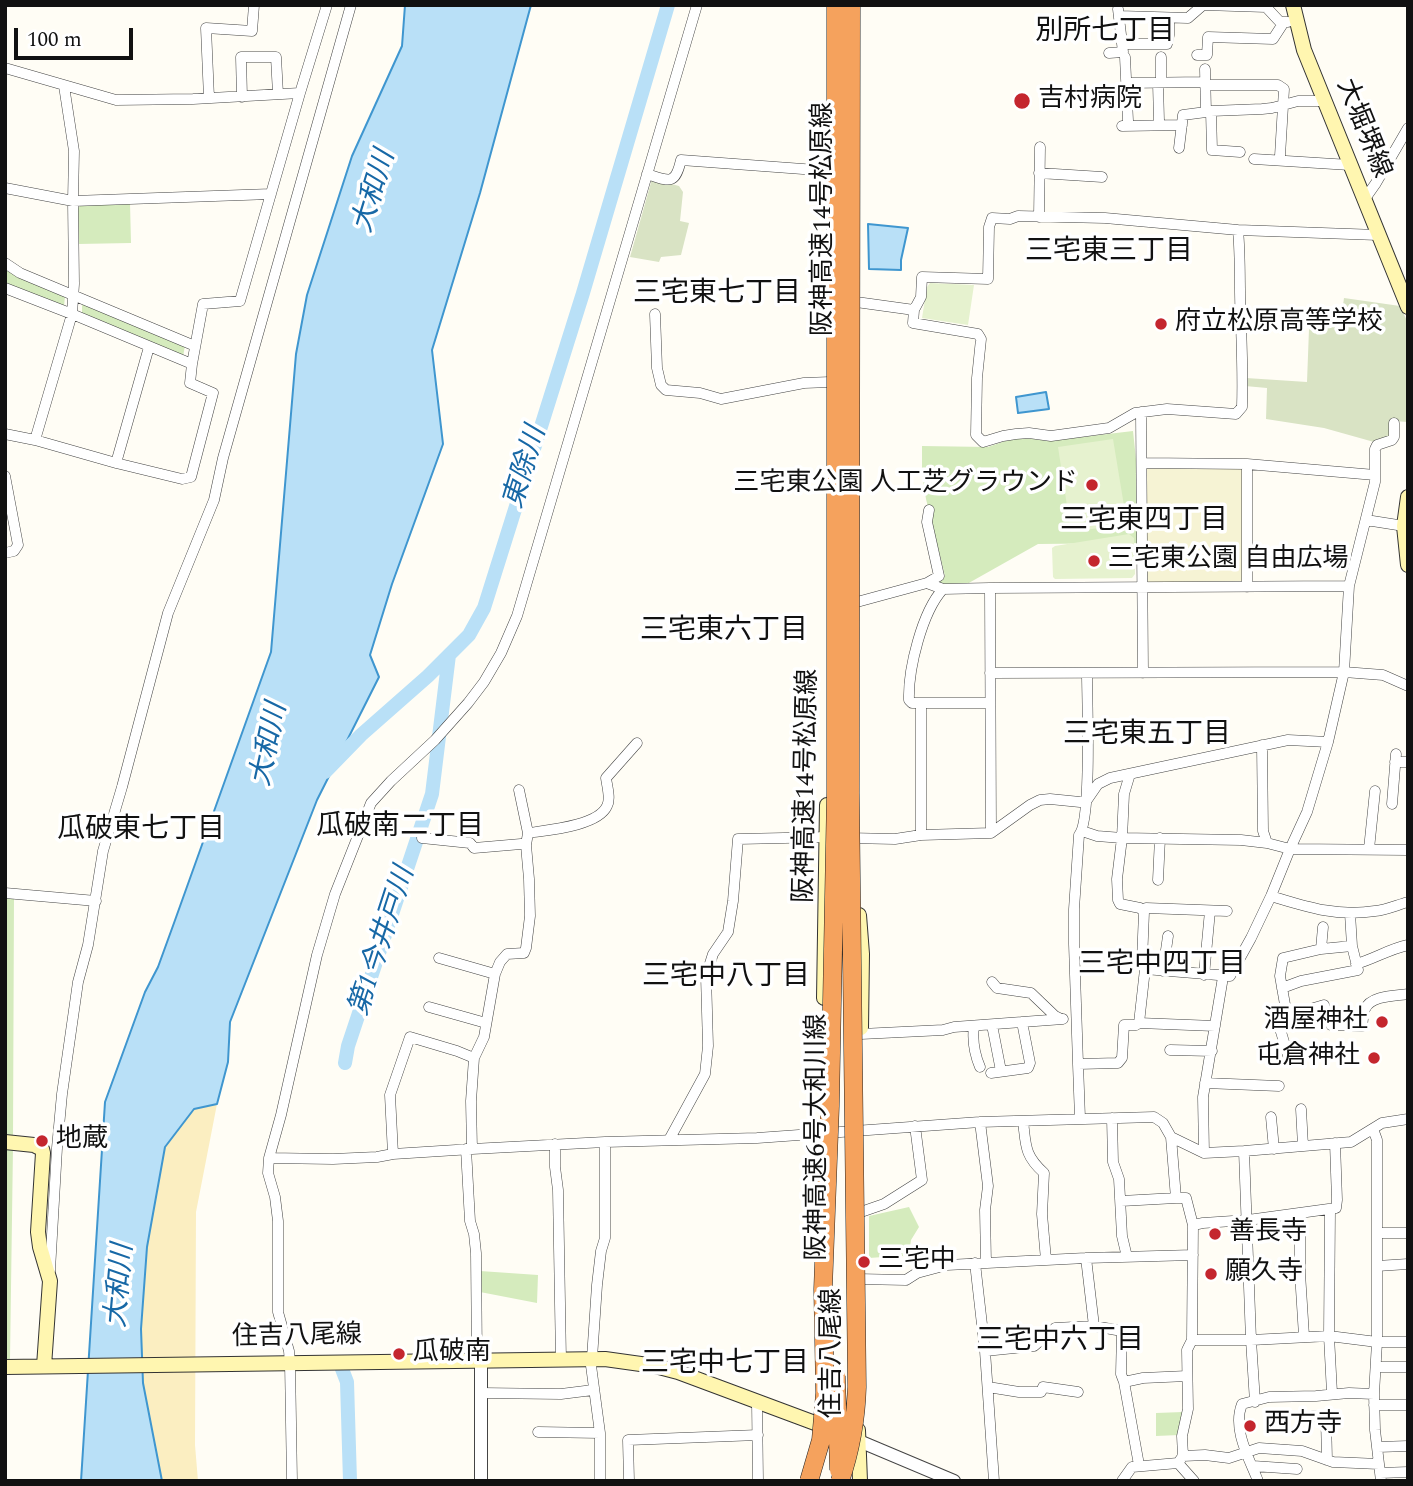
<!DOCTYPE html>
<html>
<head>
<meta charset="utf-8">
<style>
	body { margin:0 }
	#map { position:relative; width:1413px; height:1486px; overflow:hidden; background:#fffdf5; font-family:Spectral,serif }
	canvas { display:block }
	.frame { position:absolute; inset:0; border:7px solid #111; pointer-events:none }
	.scale { position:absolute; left:14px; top:28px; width:119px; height:32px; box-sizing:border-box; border:4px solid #111; border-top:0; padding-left:9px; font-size:21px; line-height:24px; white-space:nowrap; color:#111; -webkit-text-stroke:5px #fff; paint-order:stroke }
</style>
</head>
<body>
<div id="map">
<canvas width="1413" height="1486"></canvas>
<div class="frame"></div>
<div class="scale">100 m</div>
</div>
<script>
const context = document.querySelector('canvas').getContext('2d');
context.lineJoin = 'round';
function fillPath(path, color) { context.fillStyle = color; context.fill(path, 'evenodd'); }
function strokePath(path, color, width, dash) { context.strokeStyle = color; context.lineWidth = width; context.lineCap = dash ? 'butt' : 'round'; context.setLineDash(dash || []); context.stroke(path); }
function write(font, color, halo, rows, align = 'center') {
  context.font = font + ' Spectral,"Noto Sans JP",serif'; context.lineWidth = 7; context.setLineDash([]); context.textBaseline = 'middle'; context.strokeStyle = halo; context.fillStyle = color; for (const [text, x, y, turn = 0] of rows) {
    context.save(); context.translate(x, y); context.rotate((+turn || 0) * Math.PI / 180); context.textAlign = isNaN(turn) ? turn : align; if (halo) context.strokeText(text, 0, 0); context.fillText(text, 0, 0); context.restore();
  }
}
fillPath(new Path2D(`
	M1150 464 1240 466 1244 469V581L1241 584H1150L1146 581V468Z`), '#f6f3d4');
fillPath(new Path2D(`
	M130 203 131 243 78 244 77 209 81 205Z
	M5 266 65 295 64 308 11 285 5 284Z
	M82 302 185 345 183 357 82 315Z
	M1133 431 1138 478V543L1038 544 967 584 952 586 933 582 945 576 926 499 922 474V446L988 447 1011 439 1024 438 1049 441Z
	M5 895H14L13 1138 5 1137Z
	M5 1146 13 1147 10 1359H5Z
	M909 1207 919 1227 911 1240 909 1254 905 1253 903 1256 884 1259 883 1257 869 1258V1216Z
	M480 1271 538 1275 537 1303 480 1292Z
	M1183 1412 1179 1435 1156 1436V1413Z`), '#d5ebbd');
fillPath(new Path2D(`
	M217 1104 196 1212 195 1445 198 1481H162L143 1383 141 1329 147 1247 165 1147 194 1109Z`), '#fbeec1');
fillPath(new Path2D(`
	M652 179 679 186 683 192 680 221 689 223 681 255 661 257 659 262 630 257Z
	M1344 298 1400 306 1408 323V422L1392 421 1391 436 1374 442 1324 428 1266 419 1267 388 1245 386 1246 378 1307 382 1309 329 1341 320Z`), '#d9e3c4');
fillPath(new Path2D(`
	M930 283 974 285 968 325 922 318 927 287Z
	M1113 439 1127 524 1071 532 1058 447Z
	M1129 534 1134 538 1135 574 1132 578 1055 579 1053 577 1052 548 1055 546Z`), '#e6f2cf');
const water = new Path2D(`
	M405 5H531L480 193 432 350 443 444 392 584 370 655 379 677 317 800 230 1022 228 1062 217 1104 194 1109 165 1147 147 1247 141 1329 143 1383 162 1481H81L105 1102 145 992 158 967 174 923 271 652 296 354 307 295 352 156 402 46Z
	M868 224 908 228 901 260V270L869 269Z
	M1046 392 1049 409 1018 413 1016 397Z`);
fillPath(water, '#b9e0f7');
strokePath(water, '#3f96cf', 2);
strokePath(new Path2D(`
	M325 772 361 735 428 676 469 635 484 608 583 293 668 5
	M345 1063 348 1046 432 794 449 655
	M342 1369 347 1382 350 1481`), '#b9e0f7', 14);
const minor = new Path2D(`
	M1204 5 1266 7 1280 22H1288
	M1119 16 1188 18 1203 5
	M1122 44H1167L1169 35V18
	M1109 53 1123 52 1118 9
	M1197 55H1207L1208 37 1273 39 1284 22
	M1125 57 1128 121
	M1161 57V83
	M5 68 116 100 193 99 300 93
	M1126 83 1205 82
	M1158 83 1159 121
	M1205 85H1278L1284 89 1280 156
	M242 97 241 57H276L278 94
	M209 98 206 28 252 31 254 5
	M1211 111 1262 109 1272 108 1298 101H1325
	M1206 112 1211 111 1212 150 1240 152
	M1122 126 1182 125
	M1179 148 1183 115 1206 112 1205 69
	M1254 159 1350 165
	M1039 173 1102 177
	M647 174C669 181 675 186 681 160L830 171
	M5 188 73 201 271 194
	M1364 200 1376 183 1408 128
	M1039 217 1040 147
	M5 263 20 273 195 346
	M5 288 72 314 192 364
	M849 301 914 310 913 323 978 334 981 339 977 378 976 435 983 442 1003 436 1016 434 1029 433 1051 436 1109 428 1135 413 1167 409 1236 414 1242 407C1243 379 1242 352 1241 324 1239 293 1241 261 1238 230
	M914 310 921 297 922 277 988 279 989 227 992 218 1010 219 1018 216 1105 218 1238 230 1378 235
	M655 314 657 368 661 385 666 390 700 393 721 399 804 383 830 382
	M1141 412 1143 673
	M5 434 35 440 116 463 182 479 191 477 213 393 190 383 192 364 203 304 240 301 300 93 327 5
	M35 440 72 314 74 284 73 201 74 151 64 86
	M116 463 149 347
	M1142 463 1247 464 1375 475
	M1247 464V587
	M5 476 18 545 14 551 5 553
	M1366 520 1404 526
	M927 583 943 589 990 588 991 833
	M990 588 1349 586
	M943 589C922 612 908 669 909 700L912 703H990
	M847 602H857L927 583 939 576 927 522 929 510
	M990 673 1344 672 1383 675 1408 686
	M1262 745 1263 831 1267 843
	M1395 762H1408
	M519 790 528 833
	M1392 804 1396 754
	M1082 831 1097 836 1122 838 1241 840 1267 843 1290 849 1408 850
	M921 835V703
	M422 838 470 843 474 848 521 844 526 845
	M848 838 895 839 921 835 991 833 1030 805 1040 800 1050 799 1080 802 1087 800 1098 784 1110 778 1288 740 1328 742
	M1369 849 1375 791
	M1158 880 1160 838
	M5 893 96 901
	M1271 896C1307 907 1337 917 1375 911 1386 910 1397 905 1408 902
	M1142 910 1146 908 1227 911
	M1321 949 1323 927
	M439 958 495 974
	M1356 964C1374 959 1389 949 1408 945
	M1145 969 1230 976 1251 938 1271 896 1290 849 1307 812 1328 742 1344 672 1349 586 1375 482V449L1377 445 1392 440 1394 437V423
	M1163 971 1168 936
	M1204 975 1210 911
	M992 982 997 988 1031 993 1055 1016 1061 1019
	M1282 988 1301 981 1358 970 1352 946 1350 913
	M429 1007 486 1023
	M1287 1016 1324 1005 1331 1025 1362 1026C1363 1021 1363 1013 1365 1009 1371 995 1396 996 1408 994
	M1139 1023 1215 1026
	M1271 1024 1278 1022 1290 1062
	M992 1025 1001 1071
	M974 1026C972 1041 974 1053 980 1067
	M1280 1030 1287 1016 1280 976 1283 958 1321 949 1352 946
	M861 1034 943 1030 954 1027 1063 1019
	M1170 1050 1212 1051
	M1078 1064 1074 944V909L1079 835C1092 820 1087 700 1087 673
	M991 1073 1028 1068 1030 1063 1022 1022
	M1205 1083 1279 1086
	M1301 1109 1303 1146
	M1271 1117 1274 1149
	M1080 1118 1078 1064 1118 1063 1122 1058 1124 1025H1136L1139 1023 1145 969 1142 961 1144 912 1140 908 1120 904 1118 900 1117 879 1122 838 1124 794 1130 774
	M1112 1118 1113 1162 1119 1179 1122 1236 1127 1257
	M1023 1121C1026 1145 1024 1155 1044 1173L1042 1214 1046 1260
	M980 1122 988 1186 985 1210 986 1263
	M1373 1129 1377 1140V1342L1374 1394 1375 1430 1381 1481
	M1171 1137 1204 1153 1244 1151 1351 1142 1382 1123 1408 1119
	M669 1140 705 1074 708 1046 706 976 713 954 728 932 733 901 738 839 830 837
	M555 1144V1167L558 1190 561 1360
	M466 1149 470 1221 474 1234 476 1253 477 1361
	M472 1149 471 1101 474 1058 484 1037 495 974 500 962 507 954 524 953 526 948 530 916 529 879 526 845 528 833C548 830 598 826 607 806 611 799 607 786 606 778L637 743
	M1244 1151 1251 1340 1255 1402
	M1204 1153 1203 1097 1223 977
	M393 1154 390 1095 410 1037 457 1051 474 1058
	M269 1158 333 1159 377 1157 393 1154 472 1149 605 1142 757 1138 980 1122 1154 1117 1163 1123 1171 1137 1176 1198H1186L1193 1225 1192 1340 1187 1350 1188 1409 1182 1436 1183 1456 1178 1463
	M1121 1201 1176 1198
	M1330 1210 1329 1336 1332 1393
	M858 1213 884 1204 922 1180 915 1126
	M1300 1213V1273L1304 1336
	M1193 1225 1203 1223 1248 1220 1336 1208 1337 1200 1335 1143
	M1377 1233H1408
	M1086 1258 1094 1326
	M975 1263 985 1351 994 1481
	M1377 1266 1408 1264
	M50 1270 57 1148 62 1094 78 982 88 945 103 851 122 787 168 613 214 500 223 458 351 5
	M858 1279 906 1280 917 1273 947 1265 1086 1258 1193 1255
	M1192 1340H1251L1329 1336 1377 1342H1408
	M985 1351 1034 1346 1055 1328 1094 1326 1122 1331 1121 1374 1124 1382 1139 1465
	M590 1358 600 1433V1481
	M592 1358 597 1285 601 1251 605 1238V1142
	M1377 1367H1408
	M1124 1382 1143 1378 1187 1376
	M988 1387 1019 1392H1041L1043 1387 1078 1392
	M481 1393 561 1394 593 1390
	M757 1402 758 1481
	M1374 1405H1408
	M1313 1416 1326 1418 1327 1460
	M538 1432 600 1433
	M1378 1447 1408 1446
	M1183 1456 1205 1455 1229 1458 1259 1448 1302 1451 1333 1462 1379 1464
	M1178 1463 1194 1481
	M1253 1466 1297 1469
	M1380 1473 1408 1472
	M292 1481 290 1363 289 1351 278 1312V1221L275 1197 268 1173 269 1158 281 1115 317 955 335 894 371 803 391 781 435 740 468 703 484 682 501 653 517 616 697 5
	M629 1481 628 1440 758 1435
	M1122 1481 1132 1467 1178 1463
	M1258 1481C1249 1458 1232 1429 1242 1404L1269 1397 1316 1396 1349 1393 1374 1394`);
const tertiary = new Path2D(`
	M859 1441 954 1481
	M481 1481V1361`);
const secondary = new Path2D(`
	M1293 5 1304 50 1408 307
	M1408 497 1404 526 1408 565
	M859 915 862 954 861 1028
	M824 998 827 805
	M5 1142 34 1145 42 1149 43 1153 38 1232 40 1247 50 1281 44 1366
	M5 1367 605 1359 655 1366 678 1372 831 1429
	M858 1430 860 1481`);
strokePath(minor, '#444', 11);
strokePath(tertiary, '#444', 14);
strokePath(secondary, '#333', 16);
strokePath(minor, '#fff', 10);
strokePath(tertiary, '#fff', 12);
strokePath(secondary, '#fff6b0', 14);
const motorwayBridge = new Path2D(`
	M836 1376 839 1470
	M809 1481 821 1440 825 1393 823 1289 830 1106 836 793V5
	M840 1481C851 1449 856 1420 857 1387L850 793 851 5`);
strokePath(motorwayBridge, '#222', 19, []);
strokePath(motorwayBridge, '#f5a25d', 18);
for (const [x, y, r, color] of [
	[1022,101,9,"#c4262e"],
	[1161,324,7,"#c4262e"],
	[1092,485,7,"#c4262e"],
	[1094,561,7,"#c4262e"],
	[1382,1022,7,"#c4262e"],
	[1374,1058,7,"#c4262e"],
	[42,1141,7,"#c4262e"],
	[1215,1234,7,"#c4262e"],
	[864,1262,7,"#c4262e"],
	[1211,1274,7,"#c4262e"],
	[399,1354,7,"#c4262e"],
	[1250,1426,7,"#c4262e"]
]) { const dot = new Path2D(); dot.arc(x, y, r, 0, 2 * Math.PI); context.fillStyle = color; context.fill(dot); strokePath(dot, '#fff', 2.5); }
write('26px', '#111', '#fff', [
	["吉村病院",1038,101],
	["府立松原高等学校",1175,324],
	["三宅東公園 人工芝グラウンド",1078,485,"right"],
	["三宅東公園 自由広場",1108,561],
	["酒屋神社",1368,1022,"right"],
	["屯倉神社",1360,1058,"right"],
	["地蔵",56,1141],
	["善長寺",1229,1234],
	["三宅中",878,1262],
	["願久寺",1225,1274],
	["瓜破南",413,1354],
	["西方寺",1264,1426]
], 'left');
write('26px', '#111', '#fff', [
	["大堀堺線",1362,129,68],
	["阪神高速14号松原線",825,219,-90],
	["阪神高速14号松原線",808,786,-89],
	["阪神高速6号大和川線",819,1137,-90],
	["住吉八尾線",297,1338,-1],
	["住吉八尾線",834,1353,-90]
]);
write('28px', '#111', '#fff', [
	["別所七丁目",1105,34],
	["三宅東三丁目",1109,254],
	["三宅東七丁目",717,296],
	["三宅東四丁目",1144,523],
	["三宅東六丁目",724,633],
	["三宅東五丁目",1147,737],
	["瓜破南二丁目",400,829],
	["瓜破東七丁目",141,832],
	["三宅中四丁目",1162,967],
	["三宅中八丁目",726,979],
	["三宅中六丁目",1060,1343],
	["三宅中七丁目",725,1366]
]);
write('italic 28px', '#1768a6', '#fff', [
	["大和川",376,192,-73],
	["東除川",527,468,-73],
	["大和川",271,745,-78],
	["第1今井戸川",384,942,-72],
	["大和川",122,1286,-85]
]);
</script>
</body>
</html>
